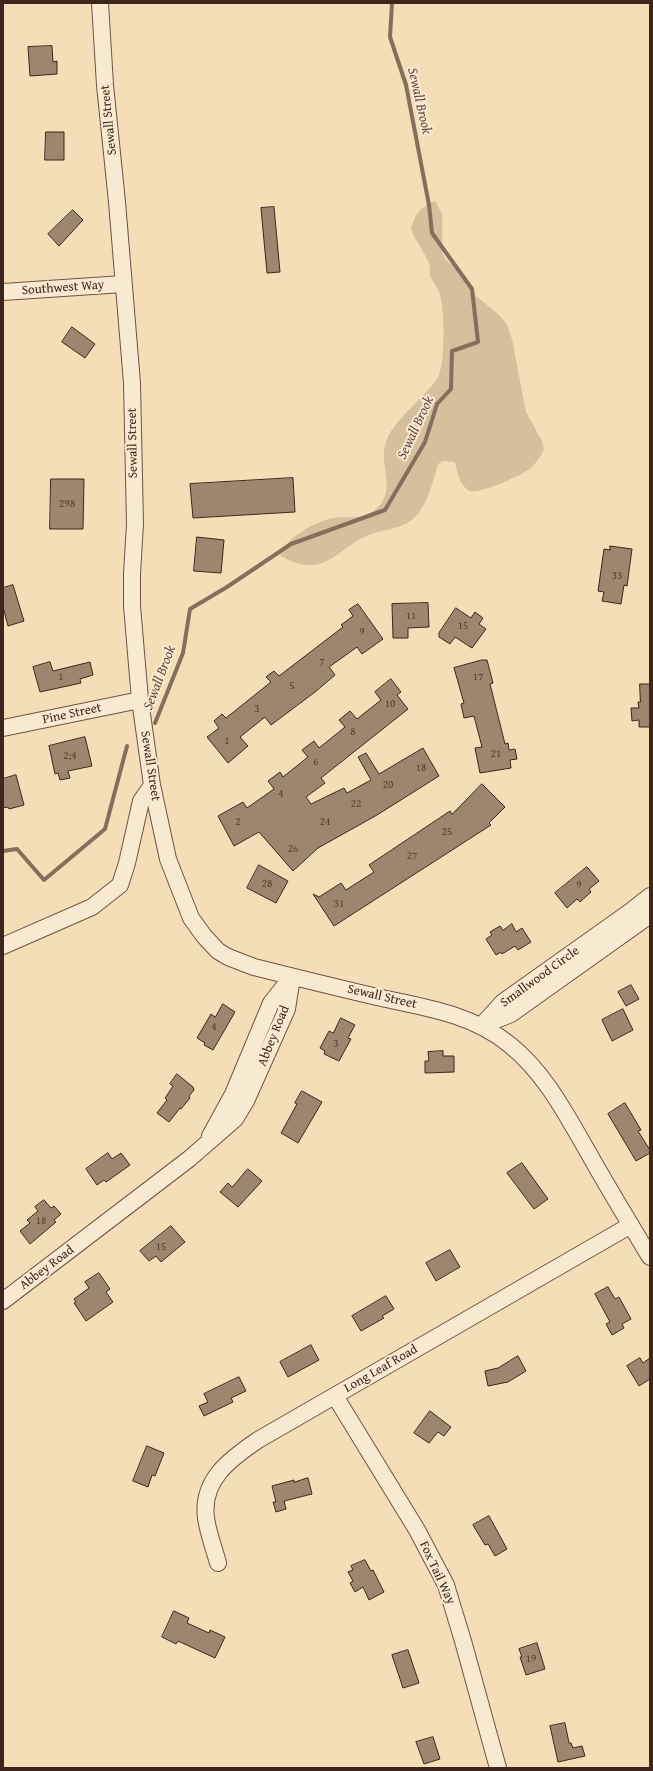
<!DOCTYPE html>
<html>
<head>
<meta charset="utf-8">
<style>
	body { margin:0 }
	#map { position:relative; width:653px; height:1771px; overflow:hidden; background:#f4deb7; font-family:"Gentium Book Plus",serif }
	canvas { display:block }
	.frame { position:absolute; inset:0; border:4px solid #3e261d; pointer-events:none }
</style>
</head>
<body>
<div id="map">
<canvas width="653" height="1771"></canvas>
<div class="frame"></div>
</div>
<script>
const context = document.querySelector('canvas').getContext('2d');
context.lineJoin = 'round';
function fillPath(path, color) { context.fillStyle = color; context.fill(path, 'evenodd'); }
function strokePath(path, color, width, dash) { context.strokeStyle = color; context.lineWidth = width; context.lineCap = dash ? 'butt' : 'round'; context.setLineDash(dash || []); context.stroke(path); }
function write(font, color, halo, rows, align = 'center') {
  context.font = font + ' "Gentium Book Plus",serif'; context.lineWidth = 4; context.setLineDash([]); context.textBaseline = 'middle'; context.strokeStyle = halo; context.fillStyle = color; for (const [text, x, y, turn = 0] of rows) {
    context.save(); context.translate(x, y); context.rotate((+turn || 0) * Math.PI / 180); context.textAlign = isNaN(turn) ? turn : align; if (halo) context.strokeText(text, 0, 0); context.fillText(text, 0, 0); context.restore();
  }
}
fillPath(new Path2D(`
	M435 201 442 214V248L444 258 448 262 458 269 476 296 497 313 507 324 512 339 526 412 542 441 544 450C540 457 536 463 531 468 522 475 481 494 470 491 460 487 457 471 455 462L443 461 438 464C432 483 429 503 415 517 402 530 382 529 366 536 350 543 336 559 319 564 306 568 292 562 281 556L280 554C287 538 317 520 334 518 348 516 359 520 372 512 401 493 376 465 387 439 396 418 424 398 437 379 446 366 445 306 439 292 437 286 432 281 430 276 429 271 431 265 428 261 423 250 415 240 411 229 415 214 421 206 435 201Z`), '#d5bf9d');
strokePath(new Path2D(`
	M155 723 183 653 190 609 227 587 291 544 385 510 425 442 437 404 451 389 452 351 478 342 472 289 432 233 429 205 406 85 390 37 392 3
	M3 851 17 849 44 880 105 829 127 746`), '#866f5a', 4);
const building = new Path2D(`
	M52 46 53 62 57 61V74L30 76 28 47Z
	M46 132H64V160H45Z
	M274 207 280 272 267 273 261 208Z
	M73 210 83 220 59 246 48 234Z
	M72 327 95 344 85 358 62 342Z
	M293 478 295 512 193 518 190 484Z
	M51 479H84L83 529H50Z
	M197 537 224 540 221 573 194 571Z
	M610 546 632 549 627 586 624 585 621 604 602 601 604 592 598 591 604 549 610 550Z
	M13 585 24 621 8 626 3 607V588Z
	M428 603 429 627 408 628V638H393L392 604Z
	M358 604 383 639 362 654 357 647 329 667 335 675 315 692 271 725 265 717 240 737 248 746 228 763 207 737 219 728 214 721 222 714 226 718 271 682 266 677 274 671 279 676 343 627 341 625 353 616 349 610Z
	M456 608 471 618 475 612 483 618 479 624 486 629 472 648 455 637 450 644 439 637V633Z
	M482 660H487L493 683 490 684 505 744 508 743 509 750 515 749 517 759 510 760 511 768 480 773 475 748 482 747 474 716 464 718 461 704 464 703 454 668Z
	M50 662 53 671 90 662 93 675 80 679 81 683 40 692 33 667Z
	M391 679 401 692 397 695 408 709 321 778 325 783 306 797 311 804 344 788 347 793 371 780 358 757 366 753 379 774 423 748 439 776 377 815 318 848 293 871 259 832 234 846 218 816 243 802 247 808 274 789 268 781 280 772 283 777 308 757 302 750 314 741 319 748 345 727 339 720 350 711 357 719 381 700 375 692Z
	M640 684H650V727H639V720L632 721 631 708H639L638 702H640Z
	M85 737 92 766 68 771 70 778 60 780 58 773 55 774 49 746Z
	M16 775 24 805 9 809 8 807 3 808V779Z
	M482 784 505 807 489 823 491 825 334 926 313 894 319 897 341 883 346 890 374 872 369 865 450 811 452 814Z
	M259 865 288 881 276 903 247 888Z
	M587 867 599 881 589 889 591 892 580 902 577 899 567 908 555 893Z
	M512 924 516 932 522 928 531 942 518 950 515 946 502 954 501 952 496 955 486 939 492 935 490 932 500 926 503 930Z
	M631 985 639 999 626 1006 618 992Z
	M223 1004 235 1012 213 1050 204 1045 205 1043 197 1038 211 1014 215 1017Z
	M623 1009 633 1030 612 1041 602 1020Z
	M341 1018 355 1025 348 1038 351 1039 339 1061 324 1054 325 1051 320 1048 329 1031 333 1033Z
	M443 1051V1056H454V1072L425 1073V1061H429L428 1052Z
	M177 1074 193 1087 194 1090 189 1096 190 1098 181 1109 180 1108 169 1122 157 1113 167 1100 165 1098 173 1086 170 1084Z
	M302 1091 322 1102 298 1143 281 1133 297 1104 295 1103Z
	M625 1103 641 1130 638 1131 650 1150V1153L636 1161 608 1114Z
	M108 1153 112 1159 121 1153 130 1165 106 1182 104 1180 97 1185 86 1169Z
	M522 1163 548 1199 534 1209 507 1173Z
	M248 1169 262 1181 238 1207 220 1192 228 1183 232 1187Z
	M44 1200 51 1208 54 1206 61 1214 54 1220 56 1222 30 1244 20 1231 30 1223 27 1220 38 1211 35 1207Z
	M171 1226 185 1242 161 1262 156 1256 149 1261 140 1251Z
	M450 1250 460 1267 436 1281 426 1263Z
	M99 1273 110 1289 106 1292 113 1302 86 1321 74 1303 76 1302 74 1299 89 1288 85 1282Z
	M608 1287 615 1299 619 1297 631 1319 622 1324 624 1328 612 1335 606 1324 610 1322 595 1294Z
	M386 1296 394 1309 382 1316 384 1318 361 1331 352 1316Z
	M311 1345 319 1360 288 1377 280 1362Z
	M518 1356 526 1371 508 1382 488 1386 485 1371 498 1368Z
	M640 1358 643 1363 650 1358V1379L639 1386 627 1366Z
	M239 1377 246 1391 231 1398 233 1402 204 1416 199 1406 208 1402 204 1394Z
	M430 1411 451 1427 444 1436 438 1432 429 1443 414 1433Z
	M147 1446 164 1453 155 1476 152 1475 148 1487 133 1481Z
	M308 1478 312 1494 284 1501 286 1509 276 1512 273 1502H276L272 1486 294 1480V1482Z
	M489 1516 507 1549 495 1556 488 1544 485 1545 473 1525Z
	M365 1560 371 1571 373 1570 384 1592 369 1600 363 1587 355 1592 350 1583 353 1581 348 1572 353 1570 351 1566Z
	M174 1611 189 1618 187 1623 209 1633 210 1630 225 1637 215 1658 178 1641 176 1644 162 1637Z
	M537 1643 545 1669 526 1675 520 1657H522L519 1649Z
	M408 1650 419 1683 403 1688 392 1655Z
	M565 1723 569 1743H571L573 1748 582 1746 585 1756 558 1762 550 1726Z
	M433 1737 440 1759 424 1764 416 1742Z`);
fillPath(building, '#9d866d');
strokePath(building, '#3e261d', 1);
const minor = new Path2D(`
	M100 3 105 85 117 202 132 383 135 524 132 574V606L140 700 152 785 168 859 191 918 204 936 218 951 228 957 254 967C298 978 342 989 386 999 430 1008 475 1016 510 1045 545 1073 566 1114 588 1152 608 1188 629 1222 650 1257
	M3 292 123 284
	M3 728 140 700
	M3 946 92 907 120 885 127 863 141 801 152 785
	M486 1024 511 1014 650 915
	M481 1026 503 1002 631 911 650 896
	M210 1136 233 1094 271 1003 290 979
	M3 1301 189 1159 235 1119 246 1101 287 1009 292 977
	M335 1396 417 1530 446 1585 463 1641 498 1768
	M218 1563C214 1548 208 1533 206 1518 201 1480 230 1459 258 1440L631 1225`);
strokePath(minor, '#6c5444', 18);
strokePath(minor, '#f8ead0', 16);
write('11px', '#563e31', null, [
	["298",67,504],
	["33",617,576],
	["11",411,616],
	["15",463,626],
	["9",362,632],
	["7",322,662],
	["1",61,677],
	["17",478,677],
	["5",292,686],
	["10",390,704],
	["3",257,709],
	["8",353,732],
	["1",227,741],
	["21",496,754],
	["2;4",70,756],
	["6",316,762],
	["18",421,768],
	["20",388,785],
	["4",281,794],
	["22",356,804],
	["2",238,822],
	["24",325,822],
	["25",447,832],
	["26",293,849],
	["27",412,856],
	["28",267,884],
	["9",579,885],
	["31",339,904],
	["4",214,1027],
	["3",336,1044],
	["18",41,1221],
	["15",161,1247],
	["19",531,1659]
]);
write('13px', '#3e261d', '#f8ead0', [
	["Sewall Street",109,120,-96],
	["Southwest Way",63,288,-4],
	["Sewall Street",133,443,-91],
	["Pine Street",72,714,-12],
	["Sewall Street",150,766,81],
	["Smallwood Circle",540,977,-36],
	["Sewall Street",382,997,13],
	["Abbey Road",274,1036,-68],
	["Abbey Road",47,1268,-37],
	["Long Leaf Road",381,1369,-30],
	["Fox Tail Way",437,1573,65]
]);
write('italic 14px', '#624a3c', '#f8ead0', [
	["Sewall Brook",419,101,77],
	["Sewall Brook",416,428,-65],
	["Sewall Brook",160,678,-69]
]);
</script>
</body>
</html>
